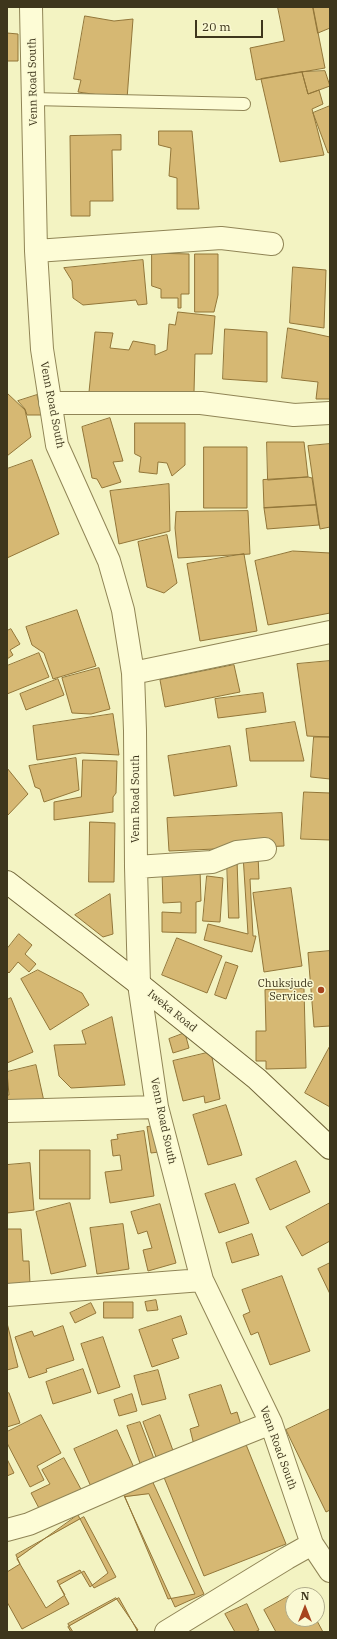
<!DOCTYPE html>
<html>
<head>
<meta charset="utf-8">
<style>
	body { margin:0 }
	#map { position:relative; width:337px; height:1639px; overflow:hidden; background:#f3f3c2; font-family:"IBM Plex Serif",serif }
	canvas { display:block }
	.frame { position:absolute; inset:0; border:8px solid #3e361c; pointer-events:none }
	.north { position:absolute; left:285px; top:1587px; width:40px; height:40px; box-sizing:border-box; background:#faf9d3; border:1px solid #afab8a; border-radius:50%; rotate:0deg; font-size:11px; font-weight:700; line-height:16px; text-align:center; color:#3e361c }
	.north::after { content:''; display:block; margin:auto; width:14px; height:18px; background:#a7441e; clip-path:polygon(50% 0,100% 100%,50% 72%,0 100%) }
	.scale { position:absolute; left:195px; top:20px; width:68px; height:18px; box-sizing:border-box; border:2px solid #3e361c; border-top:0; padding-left:5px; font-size:12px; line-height:14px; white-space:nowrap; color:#3e361c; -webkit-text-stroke:3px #faf9d3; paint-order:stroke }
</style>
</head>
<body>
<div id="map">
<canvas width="337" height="1639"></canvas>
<div class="frame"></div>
<div class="north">N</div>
<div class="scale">20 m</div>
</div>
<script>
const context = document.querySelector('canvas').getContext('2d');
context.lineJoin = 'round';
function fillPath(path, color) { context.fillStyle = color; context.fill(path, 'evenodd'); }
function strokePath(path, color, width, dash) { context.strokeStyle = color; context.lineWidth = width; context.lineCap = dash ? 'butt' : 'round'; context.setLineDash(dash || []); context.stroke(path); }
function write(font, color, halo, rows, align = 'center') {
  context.font = font + ' "IBM Plex Serif",serif'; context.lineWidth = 3; context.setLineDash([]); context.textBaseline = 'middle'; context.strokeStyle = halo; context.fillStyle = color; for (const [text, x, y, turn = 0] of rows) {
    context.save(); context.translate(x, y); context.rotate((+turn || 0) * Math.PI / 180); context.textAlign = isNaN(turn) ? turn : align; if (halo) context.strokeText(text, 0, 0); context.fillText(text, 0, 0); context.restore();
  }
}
const building = new Path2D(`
	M278 7H313L325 68 256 80 250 48 284 41Z
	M313 7H330V28L318 33Z
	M85 16 114 21 133 19 127 99 78 92 81 80 74 79Z
	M7 33 18 34V61H7Z
	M325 71 330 86 308 94 302 72Z
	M302 72 308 94 319 90 323 104 312 109 324 155 280 162 261 79Z
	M330 106V152L328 153 313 113Z
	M159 131H192L199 209H177V178L169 176 171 148 159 145Z
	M121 135V150H112L113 201H90V216H71L70 136Z
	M152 253 189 254V294H181V308H178V298H161V289L152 286Z
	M195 254H218V295L214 312H195Z
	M143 260 147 304 138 305 136 300 83 305 73 298 72 281 64 268Z
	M293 267 326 270 324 328 290 323Z
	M178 312 215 316 212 354H195L194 392H89L95 332 113 333 110 348 129 350 133 341 155 345V355L167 350 169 324 175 325Z
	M288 328 330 337V399H316L318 382 282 378Z
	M225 329 267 332V382L223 379Z
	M7 393 25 410 31 437 7 456Z
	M37 395 42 415H27L25 409 18 401Z
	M110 418 123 461 113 462 121 482 102 488 97 479 92 478 82 427Z
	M135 423H185V465L172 476 167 463 158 462 157 474 139 472 141 457 135 454Z
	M267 442H304L308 477 268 480Z
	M330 444V527L320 529 308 446Z
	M204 447H247V508H204Z
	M32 460 59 534 7 558V469Z
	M308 477 312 478 316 505 264 508 263 480Z
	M169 484 170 531 119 544 110 491Z
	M316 505 319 525 267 529 264 508Z
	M248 511 250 554 178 558 175 528 176 512Z
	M167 535 177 583 164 593 147 587 138 542Z
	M293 551 330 553V613L268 625 255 561Z
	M244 554 257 631 200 641 187 564Z
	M77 610 96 666 53 679 44 653 32 645 26 627Z
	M11 629 20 644 10 650 13 655 7 659V631Z
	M39 653 49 677 7 694V666Z
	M330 661V737L307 736 297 664Z
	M234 665 240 692 165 707 160 680Z
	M99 668 110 709 91 714 72 713 62 678Z
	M58 679 64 695 26 710 20 694Z
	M263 693 266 712 218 718 215 699Z
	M113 714 119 755 82 753 37 760 33 726Z
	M295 722 304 761H250L246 729Z
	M314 737H330V779L311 777Z
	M230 746 237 786 174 796 168 756Z
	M76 758 79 790 44 802 40 789 35 787 29 766Z
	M83 760 117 761 116 793 113 797V812L54 820V802L81 797Z
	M7 768 28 794 7 816Z
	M304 792 330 793V840L301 839Z
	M282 813 284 846 169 851 167 818Z
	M90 822 115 823 114 882H89Z
	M258 854 259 879H250L253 936H256L252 952 204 940 208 924 248 934 243 855Z
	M227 860H237L239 918H229Z
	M200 869 201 901 196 902V933L162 932V912L181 913V902L163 903 162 871Z
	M207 876 223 878 220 922 203 921Z
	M291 888 302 966 264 972 253 893Z
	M110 894 113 934 103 937 75 915Z
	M19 934 32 945 25 954 36 964 29 972 18 962 9 973 7 971V949Z
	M177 938 222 956 207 993 162 975Z
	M330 951V1026L314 1027 308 953Z
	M226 962 238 966 226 999 215 995Z
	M38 970 82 993 89 1005 50 1030 21 979Z
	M304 989 306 1068 266 1069V1061H256V1031H266L265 990Z
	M11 998 33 1052 7 1063V1000Z
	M112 1017 125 1085 71 1088 59 1076 54 1045 86 1044 82 1031Z
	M185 1033 189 1048 173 1053 169 1039Z
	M330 1046V1107L305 1093Z
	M211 1052 220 1099 205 1103 204 1096 183 1101 173 1061Z
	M36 1065 45 1106H7V1095H9L7 1072Z
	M226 1105 242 1155 208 1165 193 1115Z
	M155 1126 159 1152 151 1153 147 1127Z
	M144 1131 154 1196 110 1203 105 1172 122 1170 120 1155 113 1156 111 1140 118 1139 117 1135Z
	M40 1150H90V1199H40Z
	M296 1161 310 1192 270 1210 256 1179Z
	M30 1163 34 1210 7 1213V1165Z
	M235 1184 249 1223 219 1233 205 1194Z
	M70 1203 86 1266 51 1274 36 1212Z
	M330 1203V1241L302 1256 286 1227Z
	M160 1204 176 1263 148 1271 143 1250 152 1248 147 1231 138 1234 131 1212Z
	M123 1224 129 1269 97 1274 90 1228Z
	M7 1229H21L23 1261H29L30 1284 7 1285Z
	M252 1234 259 1255 232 1263 226 1243Z
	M330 1263V1294L318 1269Z
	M282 1276 310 1351 270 1365 258 1332 251 1335 243 1315 250 1312 242 1290Z
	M156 1300 158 1310 147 1311 145 1302Z
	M104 1302H133V1318H104Z
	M91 1303 96 1313 75 1323 70 1313Z
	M181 1316 187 1334 172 1339 179 1358 152 1367 139 1330Z
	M7 1323 18 1367 7 1370Z
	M63 1326 74 1360 46 1369 47 1372 29 1378 15 1337 32 1331 34 1336Z
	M103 1337 120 1387 98 1394 81 1344Z
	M83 1369 91 1392 53 1404 46 1382Z
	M158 1370 166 1399 142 1405 134 1376Z
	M221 1385 231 1414 237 1412 241 1425 195 1449 190 1429 199 1426 189 1395Z
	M9 1393 20 1423 7 1427V1394Z
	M132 1394 137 1411 119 1416 114 1400Z
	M330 1409V1510L326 1512 286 1430Z
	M41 1415 61 1453 37 1466 44 1480 30 1487 7 1443V1432Z
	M160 1415 175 1456 158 1462 143 1422Z
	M140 1422 156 1464 142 1469 127 1426Z
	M117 1430 136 1472 93 1491 74 1449Z
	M245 1442 286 1544 204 1576 163 1475Z
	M64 1458 82 1491 41 1512 31 1493 50 1484 42 1470Z
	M7 1459 14 1473 7 1476Z
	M150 1476 204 1594 175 1607 121 1489Z
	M149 1494 195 1594 168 1599 125 1497Z
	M78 1515 108 1573 90 1587 80 1570 57 1581 65 1595 46 1608 17 1559Z
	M84 1517 116 1577 94 1588 84 1571 59 1585 69 1604 22 1629 7 1602V1572L20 1564 16 1555Z
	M300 1590 303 1595H293V1619H316L323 1632H276L264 1610Z
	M116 1598 138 1630 135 1632H73L68 1624Z
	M119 1598 138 1632H71L68 1627Z
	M247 1604 259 1630 255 1632H235L225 1614Z`);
fillPath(building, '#d6b873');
strokePath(building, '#927639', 1);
const lane = new Path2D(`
	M33 99 244 104`);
const street = new Path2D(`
	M31 7 36 251 42 349 57 445 109 561 123 610 133 673 135 731 136 867 139 984 157 1107 202 1280 271 1423 312 1544 330 1571
	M36 251 221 238 272 244
	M50 403H201L294 415 330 413
	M133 673 330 632
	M136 867 212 862 237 852 265 849
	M7 1111 157 1107
	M7 1295 202 1280
	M7 1530 29 1524 146 1473 271 1423
	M166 1632 287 1558 312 1544`);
const secondary = new Path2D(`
	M7 882 139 984 257 1079 330 1148`);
strokePath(lane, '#908556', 14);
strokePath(street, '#908556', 24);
strokePath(secondary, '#726639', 24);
strokePath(lane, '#fdfcd6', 12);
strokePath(street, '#fdfcd6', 22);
strokePath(secondary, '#fdfcd6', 22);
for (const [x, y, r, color] of [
	[321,990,4,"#a7441e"]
]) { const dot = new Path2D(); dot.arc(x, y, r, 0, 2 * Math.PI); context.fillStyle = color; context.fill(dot); strokePath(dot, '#faf9d3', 1.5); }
write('11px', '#3e361c', '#faf9d3', [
	["Venn Road South",33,82,-91],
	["Venn Road South",52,405,79],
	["Venn Road South",136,799,-90],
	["Iweka Road",172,1011,39],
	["Venn Road South",163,1121,78],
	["Venn Road South",278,1448,70]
]);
write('11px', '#3e361c', '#faf9d3', [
	["Chuksjude",313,984],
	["Services",313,997]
], 'right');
</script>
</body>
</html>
